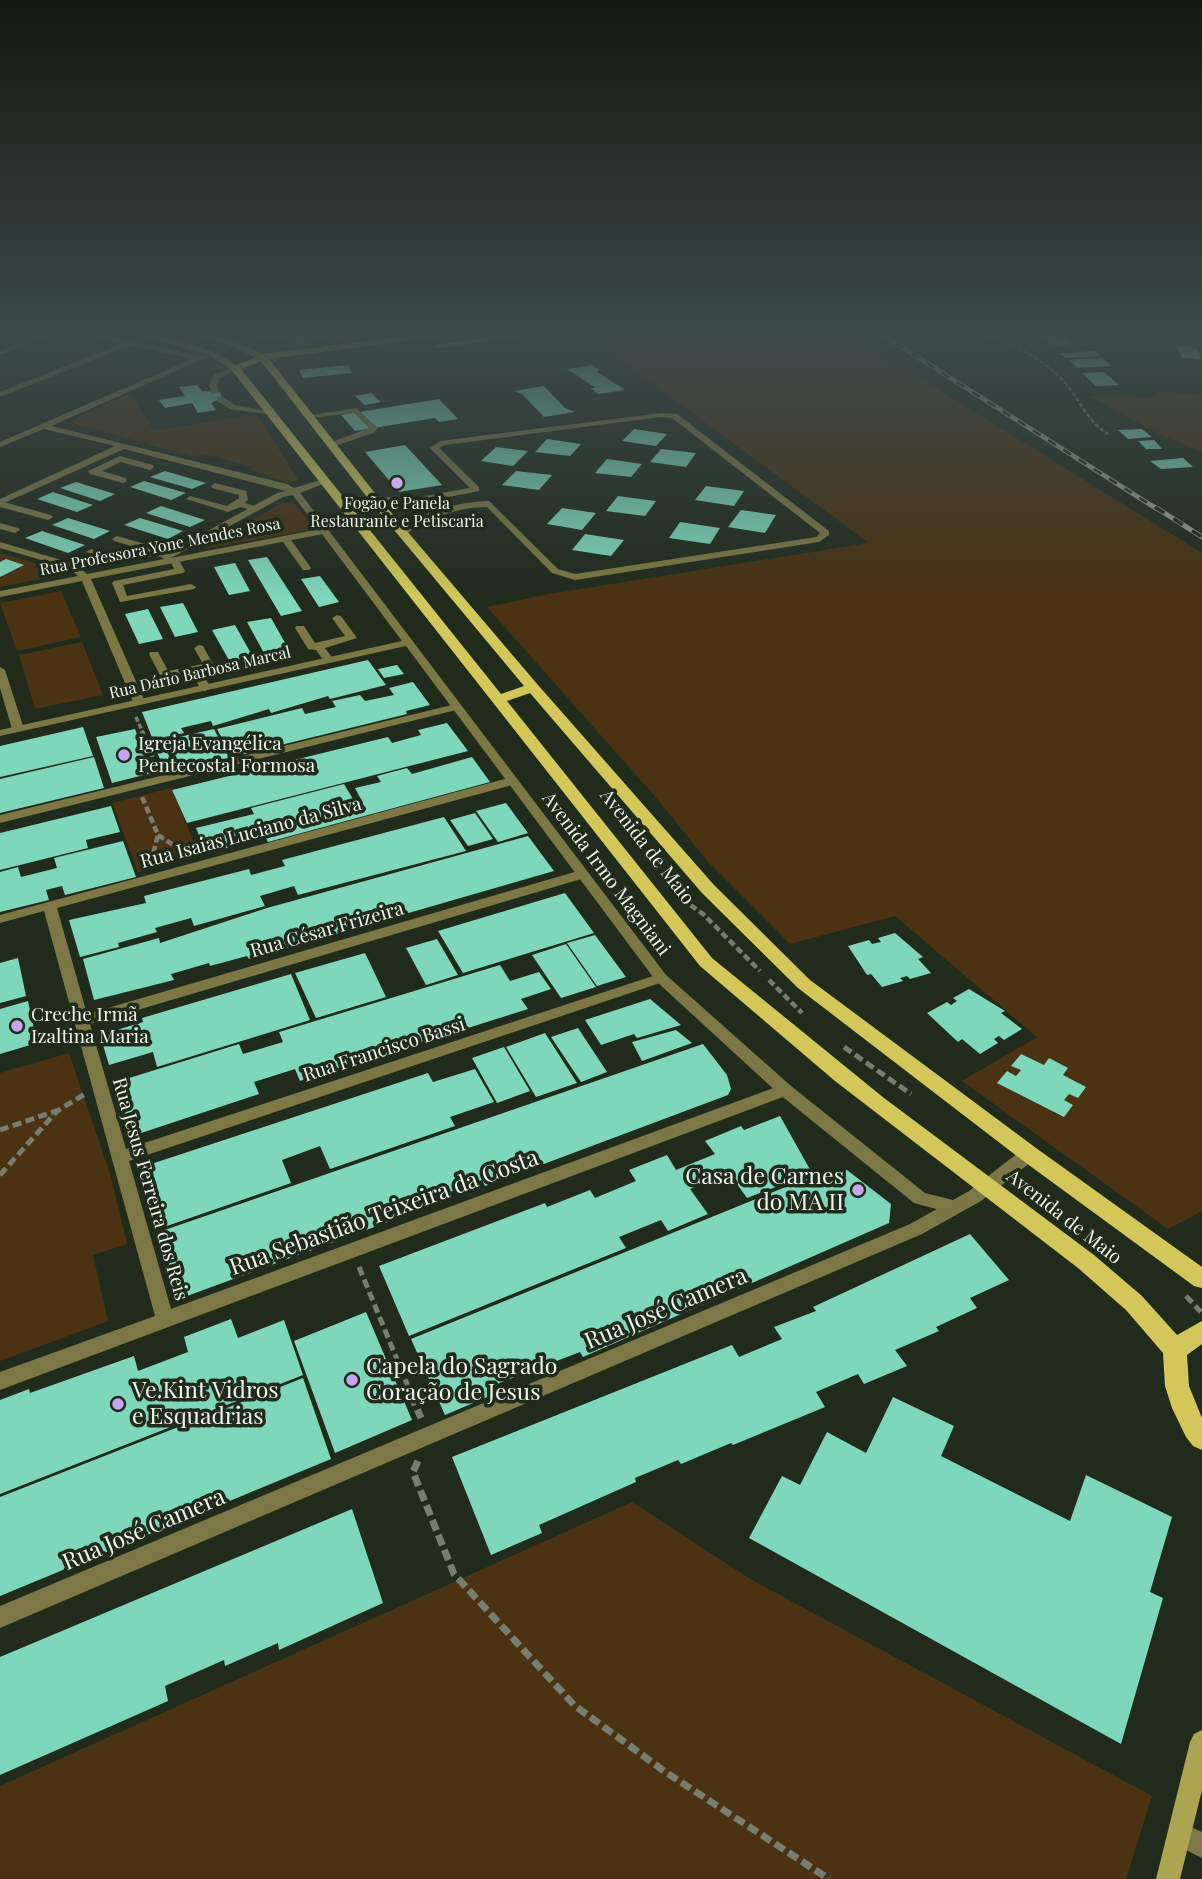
<!DOCTYPE html>
<html>
<head>
<meta charset="utf-8">
<style>
	body { margin:0 }
	canvas { display:block; background:#202b1c }
</style>
</head>
<body>
<canvas width="1202" height="1879"></canvas>
<script>
const context = document.querySelector('canvas').getContext('2d');
context.lineJoin = 'round';
function fillPath(path, color) { context.fillStyle = color; context.fill(path, 'evenodd'); }
function strokePath(path, color, width, dash) { context.strokeStyle = color; context.lineWidth = width; context.lineCap = dash ? 'butt' : 'round'; context.setLineDash(dash || []); context.stroke(path); }
function write(font, color, halo, rows, align = 'center') {
  context.font = font + ' "Playfair Display",serif'; context.lineWidth = 7; context.setLineDash([]); context.textBaseline = 'middle'; context.strokeStyle = halo; context.fillStyle = color; for (const [text, x, y, turn = 0] of rows) {
    context.save(); context.translate(x, y); context.rotate((+turn || 0) * Math.PI / 180); context.textAlign = isNaN(turn) ? turn : align; if (halo) context.strokeText(text, 0, 0); context.fillText(text, 0, 0); context.restore();
  }
}
fillPath(new Path2D(`
	M585 334H849L1202 553V1211L1168 1229 962 1081 1037 1037 895 916 790 944 709 863 653 794 487 607 549 594 869 543Z
	M1155 391 1202 395V451L1163 436 1089 396 1155 397Z
	M128 394 133 397 154 431 256 414 299 481 286 482 251 470 253 467 208 455 191 456 69 422Z
	M283 502 295 504 309 522V530L203 549Z
	M0 553 58 570 62 575 0 587Z
	M61 591 81 637 17 651 0 603Z
	M82 642 103 695 35 709 19 655Z
	M171 788 200 856 138 872 112 803Z
	M69 1053 110 1174 127 1244 93 1255 108 1321 0 1361V1073Z
	M632 1502 752 1580 1152 1796 1126 1879H0V1786Z`), '#4a3212');
fillPath(new Path2D(`
	M267 334H313L315 338 299 342Z
	M1060 335 1072 344 1053 345 1041 336Z
	M1175 344 1197 349 1202 359 1182 358Z
	M1095 351 1102 356 1066 358 1059 353Z
	M1102 358 1112 366 1078 368 1069 360Z
	M348 365 352 373 303 378 299 370Z
	M593 365 599 370 597 372 625 390 598 394 591 388H596L567 369Z
	M1104 372 1119 385 1096 386 1082 373Z
	M197 385 202 391 219 392 223 398 211 403 216 410 198 413 192 403 165 408 159 400 185 396 179 387Z
	M544 386 565 408 575 412 544 417 522 394 514 391Z
	M371 393 381 402 365 405 355 396Z
	M439 399 458 419 439 422 435 418 355 431 341 415Z
	M634 429 667 434 656 446 622 441Z
	M1142 429 1152 437 1128 439 1118 430Z
	M547 439 581 444 570 456 535 452Z
	M1154 440 1162 449H1146L1138 441Z
	M405 445 442 485 399 492 365 452Z
	M496 447 528 451 513 466 481 461Z
	M661 449 696 453 686 467 650 462Z
	M1183 458 1193 467 1161 469 1150 461Z
	M607 459 642 464 631 477 595 473Z
	M165 471 206 483 192 489 150 477Z
	M516 471 552 475 539 490 502 485Z
	M144 481 186 493 171 500 130 487Z
	M76 482 115 494 100 501 60 488Z
	M706 486 744 491 734 506 695 500Z
	M53 492 93 505 77 512 37 499Z
	M618 496 656 501 645 516 606 511Z
	M161 506 205 520 190 527 146 513Z
	M562 508 596 513 582 530 547 524Z
	M741 510 776 515 765 533 728 527Z
	M68 518 110 531 94 539 52 525Z
	M140 518 183 531 168 539 124 525Z
	M680 522 720 528 710 544 669 538Z
	M42 531 85 545 68 553 25 538Z
	M585 534 624 540 611 556 572 550Z
	M267 557 302 611 281 616 248 560Z
	M6 559 24 565 0 577V562Z
	M235 563 250 591 229 595 214 567Z
	M320 576 339 602 319 607 301 579Z
	M183 603 198 632 175 637 160 607Z
	M148 609 163 639 139 644 125 614Z
	M271 618 288 648 264 653 247 622Z
	M235 625 253 657 230 662 212 630Z
	M368 660 386 685 330 699 328 696 271 713 269 709 213 726 211 721 181 728 184 733 153 740 142 712Z
	M397 665 404 674 384 678 378 669Z
	M413 682 430 705 406 711 407 714 232 757 217 729 302 708 305 714 336 707 332 701 360 695 365 701 394 695 389 688Z
	M447 723 468 751 187 823 172 790 388 737 392 743 421 735 418 730Z
	M83 727 93 756 0 777V746Z
	M135 729 152 773 112 783 96 737Z
	M214 729 229 758 166 773 153 743Z
	M94 757 104 788 0 813V779Z
	M472 757 490 782 268 842 265 836 207 854 196 828 254 814 251 808 344 784 357 806 363 803 355 788 381 782 377 776 407 768 412 774Z
	M506 803 528 833 498 842 476 811Z
	M111 806 120 832 86 840 88 848 0 870V833Z
	M475 813 493 839 468 846 450 820Z
	M444 817 466 851 298 895 294 886 260 896 265 906 194 926 191 918 155 928 157 932 118 943 119 947 80 957 69 920 146 903 144 896 249 869 251 875 285 866 282 860Z
	M528 836 554 871 249 959 247 956 210 966 209 963 171 974 174 980 94 1000 83 959 159 938 160 943 267 908Z
	M123 841 136 877 65 895 62 886 46 890 49 900 0 912V872L18 867 21 877 57 868 54 858Z
	M565 893 594 933 463 973 438 931Z
	M895 933 923 957 918 959 931 973 910 979 907 976 900 978 903 981 882 987 871 974 867 975 848 946 869 940 872 944 881 942 878 938Z
	M595 935 626 977 597 986 567 943Z
	M437 939 458 975 426 985 406 948Z
	M566 944 596 987 561 998 532 955Z
	M365 953 386 997 316 1018 295 973Z
	M18 958 26 996 0 1003V963Z
	M500 965 510 981 539 972 551 989 521 999 528 1009 300 1081 295 1069 254 1082 259 1094 129 1137 113 1083 239 1044 243 1054 283 1042 279 1032Z
	M291 974 310 1020 157 1067 153 1052 109 1065 100 1035 143 1022 142 1018Z
	M969 989 1005 1011 1001 1013 1022 1029 1004 1040 999 1036 994 1039 998 1043 980 1054 962 1039 958 1042 927 1013 947 1002 951 1005 957 1001 953 998Z
	M650 999 681 1025 637 1038 634 1034 601 1045 585 1020Z
	M28 1001 37 1043 0 1054V1009Z
	M578 1028 607 1072 581 1082 551 1037Z
	M676 1030 692 1043 642 1061 632 1042Z
	M545 1033 577 1083 536 1097 506 1047Z
	M703 1044 727 1075 731 1089 728 1095 485 1186 482 1180 450 1192 453 1198 179 1299 159 1232Z
	M504 1047 530 1091 497 1103 472 1058Z
	M1021 1054 1044 1065 1049 1058 1068 1068 1063 1075 1086 1087 1078 1098 1069 1094 1064 1100 1073 1105 1064 1117 997 1083 1007 1071 1016 1076 1021 1070 1011 1066Z
	M475 1069 494 1102 450 1117 455 1126 330 1169 320 1146 282 1160 291 1183 164 1227 145 1166 428 1073 433 1082Z
	M780 1116 812 1173 747 1198 729 1173 690 1189 708 1214 668 1231 661 1220 619 1237 626 1248 409 1336 379 1266 545 1203 547 1207 590 1190 595 1198 636 1181 629 1170 667 1155 676 1170 715 1154 705 1141 741 1126 744 1130Z
	M847 1170 891 1204 889 1223 583 1357 580 1352 489 1387 492 1395 445 1415 411 1339 788 1186 829 1171 833 1176Z
	M970 1234 1009 1280 970 1298 977 1308 936 1327 939 1331 895 1350 907 1366 864 1384 858 1374 816 1392 825 1407 733 1445 731 1443 681 1464 678 1460 635 1478 636 1482 539 1525 542 1533 491 1555 452 1457 732 1345 739 1357 782 1339 774 1327 816 1311 813 1307Z
	M366 1312 412 1420 335 1453 294 1341Z
	M231 1319 238 1338 284 1320 303 1375 0 1494V1400L29 1389 30 1393 134 1356 138 1371 188 1352 184 1337Z
	M303 1378 331 1459 0 1596V1497Z
	M893 1397 954 1426 941 1456 1070 1521 1086 1475 1172 1517 1150 1592 1163 1598 1121 1744 749 1538 782 1476 800 1485 827 1432 866 1453Z
	M352 1509 383 1603 279 1650 278 1643 225 1666 224 1660 165 1686 168 1701 0 1775V1657Z`), '#7ed7ba');
strokePath(new Path2D(`
	M988 334C1017 347 1045 359 1066 384 1081 402 1087 421 1108 434`), '#757e71', 2.5, [4.5, 2]);
strokePath(new Path2D(`
	M136 717 143 733`), '#757e71', 3.5, [5, 2.5]);
strokePath(new Path2D(`
	M142 731 157 767
	M142 797 158 835 151 862
	M158 835 184 852
	M682 899 703 914 760 971
	M769 980 802 1013`), '#757e71', 4.5, [7, 3.5]);
strokePath(new Path2D(`
	M844 1047 911 1094
	M0 1130 56 1111
	M0 1175 57 1111 85 1094
	M359 1267 412 1396
	M1186 1296 1201 1312`), '#757e71', 5, [9, 4.5]);
strokePath(new Path2D(`
	M411 1395 421 1418
	M418 1461 413 1472 454 1574 574 1705 664 1771 829 1879`), '#757e71', 7, [11, 5]);
fillPath(new Path2D(`
	M320 334H331L303 345 261 337 264 335 302 341Z
	M336 334H343L344 337 339 338Z
	M233 367 240 369 220 378 217 386 219 392 212 394 209 386 214 375Z
	M217 397H223L235 405 277 413 273 415 230 409 217 401Z
	M356 408 378 428 373 433 332 447 328 445 329 443 369 428 354 413 310 418 306 416Z
	M661 413 677 414 829 531V535L819 542 575 580 552 573 487 507C456 507 432 518 406 534L398 532C422 511 458 502 489 501L558 569 575 574 816 537 820 533 672 418 661 417 445 445 439 448 479 487V491L408 505 374 502 370 499 374 496 408 499 470 488 430 448 440 441Z
	M120 456 153 465 154 467 150 470 121 462 102 471 126 478V482L123 483 90 474 88 471Z
	M215 483 246 491 248 499 245 503 260 508 256 511 240 507 228 512 186 499 190 496 227 506 239 498V495L212 488 211 486Z
	M0 501 51 515 53 517 48 520 0 507Z
	M0 523 18 528 20 530 15 533 0 529Z
	M117 536 156 547 157 551 173 550 178 553 173 556 143 557 120 563 86 552 91 549 120 557 145 550 114 541 112 539Z
	M283 537H289L311 568 309 570H303L281 539Z
	M175 557 178 558 185 571 183 573 123 585 127 596 191 584 196 587 194 589 120 602 112 583 114 581 174 569 170 560Z
	M337 615 341 616 357 638 325 648 334 660 329 663 325 662 316 650 308 649 295 628 296 626H304L315 643 345 636 332 618Z
	M199 645 203 646 214 666 201 671 211 688 205 691 201 690 192 673 161 677 149 654 150 652H158L168 671 203 664 194 648Z`), '#7c7745');
fillPath(new Path2D(`
	M42 334H52L0 355V351Z
	M86 334H101L199 356 217 352 221 354 201 360 51 426 287 484 294 488 324 479 328 482 298 494 283 497 171 558 325 528 330 531 328 533 91 579 145 702 139 705 133 702 82 581 0 597V591L78 576 69 568 0 548V542L75 564 87 574 164 559 161 557 163 555 277 493 286 491 124 449 0 505V499L115 446 44 429 0 447V442L192 359 131 345 0 397V392L123 343Z
	M231 334H240L226 342H222V340Z
	M0 667 5 670 24 729 22 731H14L12 729 0 688Z
	M456 704 460 705V709L0 823V815Z
	M512 777 518 781 516 784 57 908 87 1014 578 871 583 870 590 874 588 877 90 1024 126 1149 656 975H666L668 978 666 981 129 1161 171 1309 779 1086H791L793 1090 791 1094 0 1390V1372L155 1316 44 911 0 923V915Z
	M1029 1148 1035 1149 1037 1154 1035 1159 981 1201 922 1234 0 1628V1606L910 1224 969 1191 1023 1149Z
	M1181 1822 1202 1832V1858L1172 1843 1169 1834 1172 1825Z`), '#7c7745');
fillPath(new Path2D(`
	M295 489 298 490 666 975 791 1086 925 1193 961 1202 964 1207 961 1212 955 1214 914 1203 779 1094 656 981 406 646 0 736V730L402 641 292 494 291 492Z`), '#7c7745');
fillPath(new Path2D(`
	M132 334C165 334 213 347 239 368L232 370 208 354Z
	M194 334C218 334 246 344 267 357L260 359 222 342Z
	M1202 1730V1790L1180 1879H1156L1190 1742 1194 1734Z`), '#aca450');
fillPath(new Path2D(`
	M427 334H456L269 359 378 497 538 685 714 885 810 980 1036 1148 1202 1267V1288L1194 1286 1022 1160 798 988 702 893 530 693 507 701 712 958 884 1098 1094 1255 1142 1296 1177 1335 1202 1321V1344L1187 1355 1189 1386 1202 1418V1450L1193 1446 1186 1437 1172 1408 1165 1386 1163 1353 1126 1310 1078 1268 835 1081 700 966 230 368 263 354ZM261 361 370 501 524 686 501 694 241 369Z
	M506 334H536L438 348 434 345Z`), '#d2c758');
const railFar1 = new Path2D(`
	M881 334 1157 509`);
const rail = new Path2D(`
	M1155 507 1202 537`);
strokePath(railFar1, '#959f92', 4.5);
strokePath(rail, '#959f92', 5);
strokePath(railFar1, '#202b1c', 2.5, [9]);
strokePath(rail, '#202b1c', 3.5, [11]);
const sky = context.createLinearGradient(0, 0, 0, 598);
sky.addColorStop(0, '#12180f');
sky.addColorStop(0.56, '#3c4a4b');
sky.addColorStop(1, '#3c4a4b00');
context.fillStyle = sky;
context.fillRect(0, 0, 1202, 598);
for (const [x, y, r, color] of [
	[397,483,7,"#c7a6ef"],
	[124,755,7,"#c7a6ef"],
	[17,1026,7,"#c7a6ef"],
	[858,1190,7,"#c7a6ef"],
	[352,1380,7,"#c7a6ef"],
	[118,1404,7,"#c7a6ef"]
]) { const dot = new Path2D(); dot.arc(x, y, r, 0, 2 * Math.PI); context.fillStyle = color; context.fill(dot); strokePath(dot, '#202b1c', 2.5); }
write('16px', '#edf5ea', '#202b1c', [
	["Fogão e Panela",397,504],
	["Restaurante e Petiscaria",397,522]
]);
write('16px', '#edf5ea', '#202b1c', [
	["Rua Professora Yone Mendes Rosa",160,547,-11],
	["Rua Dário Barbosa Marcal",200,673,-13]
]);
write('19px', '#edf5ea', '#202b1c', [
	["Igreja Evangélica",138,744],
	["Pentecostal Formosa",138,766],
	["Creche Irmã",31,1015],
	["Izaltina Maria",31,1037]
], 'left');
write('19px', '#edf5ea', '#202b1c', [
	["Rua Isaias Luciano da Silva",251,833,-15],
	["Avenida de Maio",647,847,52],
	["Avenida Irmo Magniani",606,874,53],
	["Rua César Frizeira",327,930,-16],
	["Rua Francisco Bassi",384,1050,-18],
	["Rua Jesus Ferreira dos Reis",150,1189,74],
	["Avenida de Maio",1064,1217,38]
]);
write('23px', '#edf5ea', '#202b1c', [
	["Casa de Carnes",844,1177,"right"],
	["do MA II",844,1203,"right"],
	["Capela do Sagrado",366,1367],
	["Coração de Jesus",366,1393],
	["Ve.Kint Vidros",132,1391],
	["e Esquadrias",132,1417]
], 'left');
write('23px', '#edf5ea', '#202b1c', [
	["Rua Sebastião Teixeira da Costa",384,1213,-20],
	["Rua José Camera",666,1309,-23],
	["Rua José Camera",144,1530,-23]
]);
</script>
</body>
</html>
